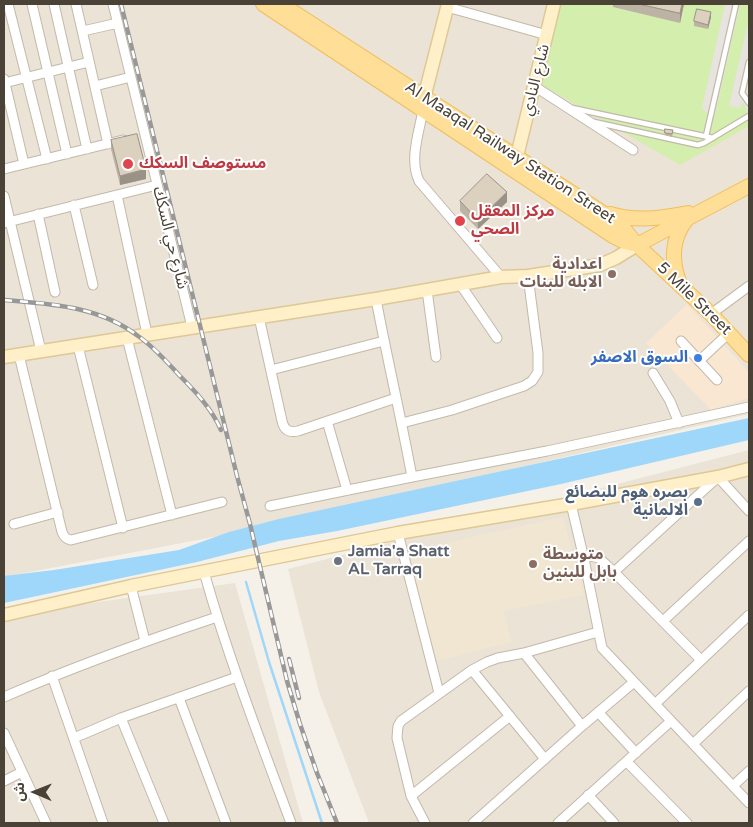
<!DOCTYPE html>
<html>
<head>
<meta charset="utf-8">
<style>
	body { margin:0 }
	#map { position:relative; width:753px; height:827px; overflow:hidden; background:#f6f1e8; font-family:"Varela Round","Noto Sans Arabic",sans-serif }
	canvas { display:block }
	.frame { position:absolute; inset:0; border:5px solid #4a4236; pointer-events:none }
	.north { position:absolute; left:10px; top:767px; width:50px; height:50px; -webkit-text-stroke:4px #fff; paint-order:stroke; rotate:271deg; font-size:14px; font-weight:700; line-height:20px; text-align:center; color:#4a4236 }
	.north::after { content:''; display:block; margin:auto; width:18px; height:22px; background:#4a4236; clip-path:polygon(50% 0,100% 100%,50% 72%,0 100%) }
</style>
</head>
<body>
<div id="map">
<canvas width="753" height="827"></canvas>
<div class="frame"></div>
<div class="north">ش</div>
</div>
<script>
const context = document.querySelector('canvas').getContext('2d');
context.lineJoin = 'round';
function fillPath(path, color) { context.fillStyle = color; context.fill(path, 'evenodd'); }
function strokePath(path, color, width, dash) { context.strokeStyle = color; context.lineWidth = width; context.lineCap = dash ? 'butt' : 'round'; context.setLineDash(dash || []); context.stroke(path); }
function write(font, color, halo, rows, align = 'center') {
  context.font = font + ' "Varela Round","Noto Sans Arabic",sans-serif'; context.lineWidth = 4; context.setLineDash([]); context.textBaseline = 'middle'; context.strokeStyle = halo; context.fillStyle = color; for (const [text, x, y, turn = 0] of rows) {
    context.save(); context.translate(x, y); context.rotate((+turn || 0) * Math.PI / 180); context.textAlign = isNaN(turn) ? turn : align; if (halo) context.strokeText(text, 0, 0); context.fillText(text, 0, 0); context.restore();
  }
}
fillPath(new Path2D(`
	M4 4H749V414L250 530 4 577Z
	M749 450V823H369L319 692 288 569Z
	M235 583 303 823H4V615Z`), '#eae3d6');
fillPath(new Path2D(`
	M687 304 749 372V398L711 410 646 343Z`), '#fae7d2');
fillPath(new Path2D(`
	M563 517 584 595 504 611 512 642 437 661 406 553 483 534Z`), '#f0e6d1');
fillPath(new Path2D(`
	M561 4H749V126L680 165 540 84Z`), '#d3eead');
fillPath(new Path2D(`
	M725 4H740L715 115 707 113 702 108Z
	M749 18V112L746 114V107L742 102 740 108 729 106Z`), '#e7e4e0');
fillPath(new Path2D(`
	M749 418V440L561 484 337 531 279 541 197 562 4 603V576L54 570 179 550 229 532 279 519Z`), '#9ed7f9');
strokePath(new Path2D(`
	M246 582 269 662 322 823`), '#9ed7f9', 2.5);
const lane = new Path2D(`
	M749 62 742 93 749 103
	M572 108 713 138
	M594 122 698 145 704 143 749 116
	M706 136 736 4`);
const street = new Path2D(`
	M8 4 47 159
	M32 4 67 154
	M54 4 87 149
	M76 4 108 144
	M113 4 192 327
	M447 7 547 35
	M83 31 118 23
	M4 79 24 164
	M4 83 89 62
	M95 86 131 77
	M534 86 633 150
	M423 110C419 133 409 159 419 181L501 277
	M4 169 123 140
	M117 195 147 334
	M4 196 41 351
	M74 205 93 285
	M38 214 55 292
	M4 223 157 185
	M460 284 497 338
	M427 290 436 357
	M376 299C387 358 401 417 412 477
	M711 314 749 286
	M259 317 282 421C284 430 289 433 298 431L396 398
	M127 338 172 515
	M681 341 717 380
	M78 346 123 528
	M19 355 62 532C64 537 66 539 71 540L222 502
	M699 361 729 333
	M271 370 384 341
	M653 373 670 401 679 423
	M327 421 347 490
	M402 423 452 410 524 386 532 381 538 372V353L528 276
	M571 504 584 559 602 648 749 803
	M270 506 412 477 547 451 749 407
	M14 524 58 512
	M398 533 439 693
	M584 559 590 556 599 558 614 572 701 660
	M204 572C228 657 260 740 291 823
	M614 572 718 477 749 511
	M131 586 145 641
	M663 621 749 541
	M524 653 582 726
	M472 670 545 759
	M52 676 103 823
	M4 697C73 667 145 641 217 617
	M179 698 226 823
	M655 704 749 615
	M598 712 636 753
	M121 718 164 823
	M4 733 46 823
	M74 738 121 718 237 677
	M693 744 749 691
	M627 762 687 823
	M4 781 22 772
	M733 786 749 771
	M588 795 614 823
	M411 796 510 716
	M425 823 411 796 397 738 398 726 401 721 472 670 487 662 498 658 524 653 598 632
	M473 823 582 726 634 682
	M558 823 671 721`);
const secondary = new Path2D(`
	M424 98 448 4
	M517 156 554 4
	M4 357 376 299 501 277 528 276 600 265 616 258 637 245
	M4 615 131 586 398 533 571 504 718 477 749 469`);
const primary = new Path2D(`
	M263 4 613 236 625 242 637 245
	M281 4 620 224 637 245 711 314 749 355
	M610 214C636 222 662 218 688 213
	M637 245 749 186
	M680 284C671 262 671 238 687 219`);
strokePath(lane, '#c3b9a9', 7);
strokePath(street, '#c3b9a9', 11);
strokePath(secondary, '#dec895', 15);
strokePath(primary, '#f1bf5b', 16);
strokePath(lane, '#fff', 4.5);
strokePath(street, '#fff', 9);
strokePath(secondary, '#fff0c9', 12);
strokePath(primary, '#ffde98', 14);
const rail = new Path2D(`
	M121 4 237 476 250 524 287 681 300 724 317 773 337 823
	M4 300C51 304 99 306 138 336 154 347 166 361 179 375 195 391 212 409 221 430
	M289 659 299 698`);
strokePath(rail, '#989898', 4.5);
strokePath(rail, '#fff', 2.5, [8]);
fillPath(new Path2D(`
	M613 4H684L680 23 613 7Z
	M711 17 708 29 694 26V21Z
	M673 132 672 137 665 135V133Z
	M111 140 146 179 120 185 111 149Z
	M460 201 507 202 478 229 460 211Z`), '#bdb3a4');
fillPath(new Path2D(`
	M682 4H684L680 23V13Z
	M711 12V17L708 29V25Z
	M146 169V179L120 185V176Z
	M507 192V202L478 229V220Z`), '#9a9286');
const building = new Path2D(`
	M639 4H682L680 13Z
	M697 9 711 12 708 25 694 21Z
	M665 129 673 130 672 134 665 133Z
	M137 134 146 169 120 176 111 140Z
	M487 174 507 192 478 220 460 201Z`);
fillPath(building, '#dcd0bf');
strokePath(building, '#9a9286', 1);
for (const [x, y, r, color] of [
	[128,164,6,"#e0444e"],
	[460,221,6,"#e0444e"],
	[612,274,5,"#8d6e63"],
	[698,358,5,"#3f7fe0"],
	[698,502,5,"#5c6f8a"],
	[338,561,5,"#6b7280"],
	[533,564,5,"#8d6e63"]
]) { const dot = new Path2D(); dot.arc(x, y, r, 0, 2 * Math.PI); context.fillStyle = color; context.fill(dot); strokePath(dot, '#fff', 2); }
write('16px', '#4a4236', '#fff', [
	["شارع النادي",536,80,-76],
	["Al Maaqal Railway Station Street",510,153,33],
	["شارع حي السكك",170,238,76],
	["5 Mile Street",694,299,44]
]);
write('bold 16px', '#be3a42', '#fff', [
	["مستوصف السكك",139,164],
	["مركز المعقل",471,212],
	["الصحي",471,230]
], 'left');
write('bold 16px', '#785e54', '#fff', [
	["اعدادية",602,265],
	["الابله للبنات",602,283],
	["متوسطة",543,555,"left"],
	["بابل للبنين",543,573,"left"]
], 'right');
write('bold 16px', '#366cbe', '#fff', [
	["السوق الاصفر",688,358]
], 'right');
write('bold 16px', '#4e5e75', '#fff', [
	["بصره هوم للبضائع",688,493],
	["الالمانية",688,511]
], 'right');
write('bold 16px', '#5b616d', '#fff', [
	["Jamia'a Shatt",348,552],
	["AL Tarraq",348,570]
], 'left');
</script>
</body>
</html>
